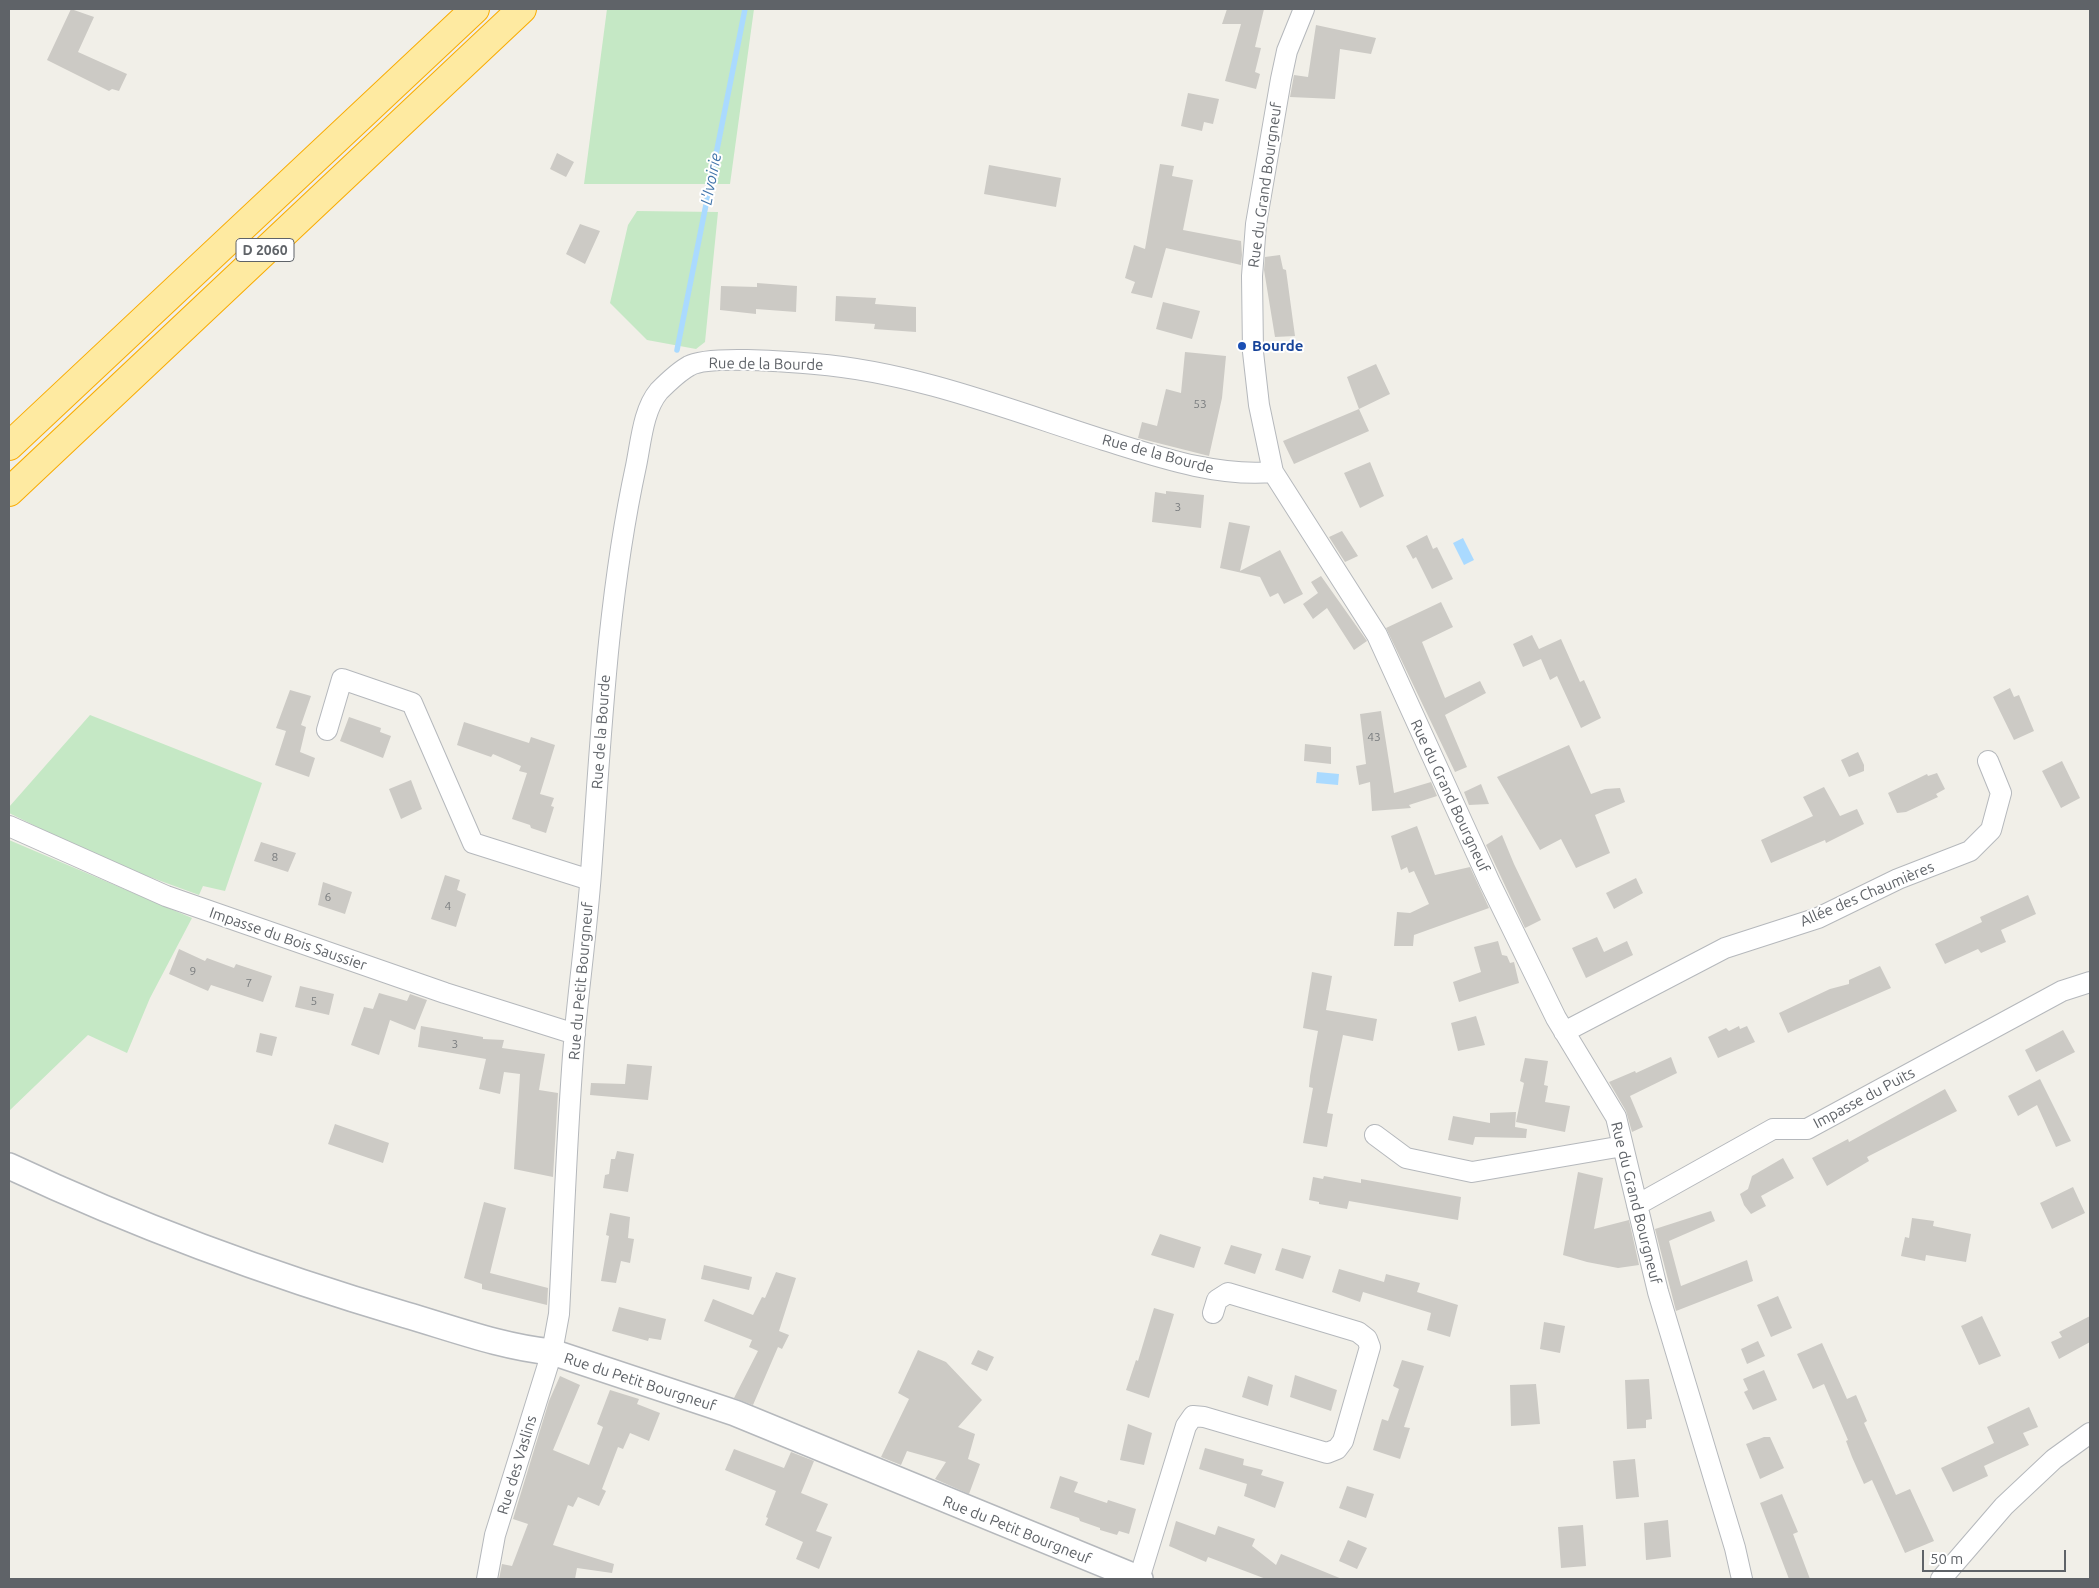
<!DOCTYPE html>
<html>
<head>
<meta charset="utf-8">
<style>
	body { margin:0 }
	#map { position:relative; width:2099px; height:1588px; overflow:hidden; background:#f1efe8; font-family:Ubuntu,sans-serif }
	canvas { display:block }
	.frame { position:absolute; inset:0; border:10px solid #5f6368; pointer-events:none }
	.scale { position:absolute; left:1922px; top:1550px; width:144px; height:22px; box-sizing:border-box; border:2px solid #5f6368; border-top:0; padding-left:6px; font-size:15px; line-height:18px; white-space:nowrap; color:#5f6368; -webkit-text-stroke:4px #fff; paint-order:stroke }
</style>
</head>
<body>
<div id="map">
<canvas width="2099" height="1588"></canvas>
<div class="frame"></div>
<div class="scale">50 m</div>
</div>
<script>
const context = document.querySelector('canvas').getContext('2d');
context.lineJoin = 'round';
function fillPath(path, color) { context.fillStyle = color; context.fill(path, 'evenodd'); }
function strokePath(path, color, width, dash) { context.strokeStyle = color; context.lineWidth = width; context.lineCap = dash ? 'butt' : 'round'; context.setLineDash(dash || []); context.stroke(path); }
function write(font, color, halo, rows, align = 'center') {
  context.font = font + ' Ubuntu,sans-serif'; context.lineWidth = 4; context.setLineDash([]); context.textBaseline = 'middle'; context.strokeStyle = halo; context.fillStyle = color; for (const [text, x, y, turn = 0] of rows) {
    context.save(); context.translate(x, y); context.rotate((+turn || 0) * Math.PI / 180); context.textAlign = isNaN(turn) ? turn : align; if (halo) context.strokeText(text, 0, 0); context.fillText(text, 0, 0); context.restore();
  }
}
fillPath(new Path2D(`
	M607 9H754L730 184H584Z
	M637 211 718 212 705 342 696 349 647 340 610 303 628 225Z
	M90 715 262 783 225 891 203 886 199 895 106 861 9 813V807Z
	M9 840 192 918 150 998 127 1053 88 1035 9 1111Z`), '#c5e8c5');
fillPath(new Path2D(`
	M1463 538 1474 560 1464 565 1453 543Z
	M1317 772 1339 774 1338 785 1316 783Z`), '#aadaff');
strokePath(new Path2D(`
	M677 350 745 9`), '#aadaff', 5.5);
fillPath(new Path2D(`
	M71 9 94 17 78 52 127 74 119 91 112 89 109 91 47 60Z
	M1227 9H1264L1255 47 1261 48 1255 72 1260 74 1256 89 1225 81 1241 24H1222Z
	M1316 25 1376 38 1371 54 1340 49 1335 99 1290 97 1294 75 1308 77Z
	M1188 93 1219 99 1213 124 1204 122 1202 131 1181 126Z
	M557 153 574 162 566 177 550 169Z
	M1160 164 1174 166 1172 176 1193 180 1183 230 1241 241 1242 255 1241 265 1166 248 1152 298 1131 293 1135 282 1125 278 1134 245 1145 249Z
	M989 165 1061 178 1056 207 984 194Z
	M580 224 600 231 585 264 566 254Z
	M1280 255 1283 269 1286 270 1295 336 1275 337 1264 270 1265 257Z
	M757 283 797 286 796 312 756 309V314L720 310 721 286 757 287Z
	M836 296 876 298 875 304 916 307V332L874 329 875 324 835 321Z
	M1163 302 1200 311 1192 339 1156 329Z
	M1185 352 1226 356 1222 398 1209 456 1138 438 1142 422 1157 426 1166 389 1181 393Z
	M1376 364 1390 394 1359 409 1347 377Z
	M1359 409 1369 431 1294 464 1283 441Z
	M1370 462 1384 496 1360 508 1344 473Z
	M1166 491 1204 495 1201 528 1152 522 1155 492 1166 494Z
	M1229 522 1250 526 1240 571 1280 550 1303 594 1284 604 1278 593 1270 597 1260 577 1220 568Z
	M1342 531 1358 556 1345 562 1329 537Z
	M1427 535 1433 549 1437 547 1453 579 1432 589 1416 557 1413 559 1406 546Z
	M1321 576 1367 641 1354 650 1327 608 1313 619 1303 604 1318 593 1311 582Z
	M1441 602 1453 627 1422 642 1445 698 1480 681 1486 693 1445 715 1467 767 1455 772 1386 628Z
	M1532 635 1539 649 1561 639 1580 682 1584 680 1601 718 1581 728 1557 676 1550 680 1541 659 1523 667 1513 644Z
	M2010 688 2014 697 2019 695 2034 731 2014 740 1993 697Z
	M290 690 311 696 301 725 306 727 300 752 315 758 309 777 275 765 286 731 276 728Z
	M1381 711 1394 793 1431 782 1437 796 1409 805 1411 808 1372 811 1370 782 1359 785 1356 766 1366 764 1360 714Z
	M349 717 381 728 380 732 391 736 383 758 340 741Z
	M464 722 529 743 531 737 555 745 540 794 554 798 551 806 554 807 546 833 531 828 530 825 512 819 527 773 519 771 521 766 493 754 491 757 457 745Z
	M1305 744 1331 747V764L1304 761Z
	M1569 745 1591 794 1605 789 1620 788 1625 802 1595 815 1610 853 1576 868 1561 839 1540 850 1497 777Z
	M1858 752 1864 765V771L1849 777 1841 760Z
	M2062 761 2080 798 2061 808 2042 771Z
	M1937 773 1945 789 1936 794 1938 797 1906 812 1897 813 1888 793 1927 774 1928 776Z
	M411 780 422 809 401 819 389 789Z
	M1481 784 1489 804 1469 805 1464 792Z
	M1824 787 1840 816 1857 809 1864 824 1826 843 1825 840 1771 863 1761 840 1813 816 1803 797Z
	M1417 826 1435 875 1470 867 1489 908 1414 935 1413 946H1394L1397 912 1410 913 1429 904 1414 871 1409 873 1407 867 1401 870 1391 836Z
	M1502 835 1514 864 1541 920 1525 928 1486 845Z
	M261 842 296 853 288 872 254 861Z
	M445 875 460 880 457 890 466 894 456 927 431 919Z
	M1636 878 1643 893 1614 909 1606 893Z
	M323 882 352 892 345 914 318 905Z
	M2028 895 2036 914 2001 930 2006 942 1981 953 1978 949 1945 964 1935 944 1982 922 1980 917Z
	M1597 937 1604 952 1627 941 1633 955 1586 978 1572 948Z
	M1498 941 1502 955 1507 956 1510 963 1514 962 1519 983 1459 1002 1453 982 1481 972 1474 947Z
	M179 949 205 961 207 958 234 968 236 964 272 976 263 1002 211 985 208 991 169 974Z
	M1880 966 1891 988 1788 1033 1779 1013 1830 989 1849 984V980Z
	M1312 972 1332 976 1326 1010 1377 1019 1373 1041 1343 1035 1327 1113 1333 1114 1327 1147 1303 1143 1313 1088 1309 1087 1310 1076 1318 1031 1303 1028Z
	M300 986 334 994 329 1015 295 1007Z
	M379 993 407 1001 410 994 427 1000 415 1030 390 1020 379 1055 351 1045 364 1007 373 1009Z
	M1476 1016 1485 1045 1458 1051 1451 1023Z
	M421 1026 483 1037V1039L504 1040 502 1048 545 1054 539 1090 558 1093 553 1177 514 1169 520 1074 504 1072 500 1094 479 1089 486 1059 418 1047Z
	M1739 1026 1740 1029 1747 1026 1755 1042 1718 1058 1708 1037 1726 1028 1729 1031Z
	M2063 1030 2075 1052 2036 1072 2025 1050Z
	M260 1033 277 1037 272 1056 256 1052Z
	M1671 1057 1677 1073 1630 1096 1643 1127 1632 1132 1626 1111 1609 1082 1635 1071 1636 1073Z
	M1525 1058 1548 1061 1544 1085 1548 1086 1545 1102 1570 1106 1565 1132 1516 1122 1524 1083 1520 1081Z
	M627 1064 652 1066 648 1100 590 1095 591 1083 625 1084Z
	M2040 1079 2071 1141 2056 1147 2037 1105 2018 1116 2008 1096Z
	M1945 1089 1957 1111 1867 1157 1869 1161 1827 1186 1812 1158 1848 1139 1849 1142Z
	M1516 1112 1515 1127 1527 1129 1526 1138 1475 1137 1473 1145 1448 1140 1453 1116 1490 1123V1113Z
	M335 1124 389 1143 383 1163 328 1144Z
	M617 1151 634 1154 628 1192 603 1188 605 1175 609 1174 611 1159H615Z
	M1783 1158 1794 1178 1761 1196 1766 1206 1751 1214 1744 1205 1740 1194 1748 1189 1752 1176Z
	M1578 1172 1603 1178 1594 1229 1629 1220 1639 1265 1618 1268 1587 1262 1563 1255Z
	M1324 1176 1361 1183V1179L1461 1197 1458 1220 1349 1201 1347 1209 1319 1204V1202L1309 1200 1313 1177 1323 1179Z
	M2073 1187 2085 1213 2052 1229 2040 1203Z
	M484 1202 506 1208 490 1273 548 1288 547 1305 482 1289V1284L464 1278Z
	M1711 1211 1715 1221 1669 1241 1681 1286 1747 1260 1753 1281 1676 1311 1655 1229Z
	M610 1213 630 1217 628 1238 634 1239 630 1263 621 1261 616 1283 601 1281 609 1236 606 1235Z
	M1912 1218 1934 1221 1933 1226 1971 1234 1966 1262 1926 1255 1925 1261 1901 1256 1905 1237 1909 1238Z
	M1160 1234 1201 1247 1194 1268 1151 1255Z
	M1231 1245 1262 1254 1255 1274 1224 1264Z
	M1282 1248 1311 1256 1303 1279 1275 1270Z
	M704 1265 752 1277 749 1290 701 1279Z
	M1339 1269 1384 1282 1386 1274 1420 1283 1417 1292 1458 1305 1450 1337 1427 1330 1431 1313 1363 1292 1360 1302 1332 1292Z
	M776 1272 796 1278 779 1331 789 1335 782 1349 778 1347 753 1405 734 1398 758 1351 749 1347 752 1340 704 1321 713 1299 753 1315 762 1297 765 1298Z
	M1778 1296 1792 1328 1771 1337 1757 1305Z
	M619 1307 666 1319 661 1340 649 1338 648 1341 612 1331Z
	M1154 1308 1174 1314 1149 1398 1126 1390 1136 1360 1138 1361Z
	M1982 1316 2001 1356 1979 1365 1961 1326Z
	M2090 1316V1342L2059 1359 2051 1342 2062 1337 2059 1332Z
	M1544 1322 1565 1326 1560 1353 1540 1349Z
	M1758 1341 1765 1356 1747 1364 1741 1349Z
	M1822 1343 1847 1399 1856 1395 1867 1421 1864 1423 1896 1495 1910 1489 1934 1541 1905 1553 1872 1480 1864 1484 1852 1457 1846 1441 1848 1440 1824 1384 1813 1389 1797 1354Z
	M918 1350 946 1362 982 1400 958 1427 975 1434 968 1459 980 1464 969 1494 935 1479 946 1462 907 1451 901 1465 881 1457 909 1399 898 1393Z
	M978 1350 994 1357 987 1371 971 1364Z
	M1402 1360 1424 1366 1404 1427 1410 1428 1400 1459 1373 1450 1382 1419 1388 1421 1399 1389 1393 1386Z
	M1764 1370 1777 1400 1753 1410 1744 1392 1748 1390 1743 1379Z
	M1295 1375 1337 1390 1331 1411 1290 1397Z
	M560 1376 580 1385 553 1450 589 1465 603 1427 597 1424 610 1390 639 1399 637 1404 660 1413 649 1441 630 1433 623 1449 618 1447 602 1489 606 1491 599 1506 578 1497 573 1507 568 1505 553 1545 614 1564 612 1573 577 1568 575 1579H499L502 1564 512 1566 528 1524 513 1519 549 1401Z
	M1248 1376 1273 1385 1268 1406 1242 1397Z
	M1649 1379 1652 1419 1646 1420V1428L1627 1429 1625 1380Z
	M1536 1384 1540 1424 1511 1426 1510 1385Z
	M2029 1407 2038 1427 2023 1433 2029 1445 1984 1466 1988 1476 1953 1492 1941 1468 1994 1443 1987 1427Z
	M1128 1424 1152 1433 1144 1465 1120 1460Z
	M1764 1437H1770L1784 1468 1760 1479 1746 1444Z
	M1205 1448 1244 1459 1243 1465 1263 1470 1261 1475 1284 1482 1275 1508 1244 1496 1247 1484 1199 1469Z
	M734 1449 784 1468 791 1452 814 1461 801 1493 828 1504 816 1531 832 1537 819 1569 796 1559 803 1542 765 1525 768 1518 766 1517 776 1491 725 1470Z
	M1635 1459 1639 1497 1616 1499 1613 1461Z
	M1060 1476 1078 1482 1074 1492 1107 1503 1108 1500 1136 1509 1129 1534 1119 1531 1117 1535 1100 1530V1528L1080 1521 1079 1518 1050 1508Z
	M1347 1486 1374 1494 1366 1518 1339 1508Z
	M1782 1494 1798 1532 1793 1534 1810 1579H1789L1760 1503Z
	M1668 1520 1671 1557 1646 1560 1644 1523Z
	M1176 1521 1215 1535 1218 1526 1255 1539 1252 1546 1276 1565 1281 1554 1342 1579H1266L1208 1557 1206 1562 1169 1546Z
	M1583 1525 1586 1566 1561 1568 1558 1527Z
	M1348 1540 1367 1548 1357 1569 1339 1561Z`), '#cccac5');
const minor = new Path2D(`
	M1304 9 1287 51 1281 79 1256 224 1252 276 1253 352 1259 405 1273 472 1377 635 1490 883 1556 1018 1616 1117 1658 1292 1735 1548 1742 1579
	M327 730 342 679 412 703 473 843 590 880
	M9 826 166 896 445 993 575 1034
	M1564 1032 1725 948 1818 918 1898 879 1970 851 1991 830 2001 793 1988 761
	M1375 1135 1406 1158 1472 1172 1623 1146
	M1637 1205 1773 1129H1807L2062 991 2090 982
	M487 1579 495 1535 552 1352 559 1314C564 1220 567 1125 575 1030 580 978 587 926 591 873 601 737 607 600 636 466 641 442 643 410 659 391 668 382 678 372 689 366 708 355 790 362 815 364 914 372 1010 410 1104 440 1159 457 1216 477 1273 472
	M1139 1579 1186 1426 1193 1416 1204 1417 1327 1453 1337 1449 1343 1441 1370 1347 1367 1339 1358 1332 1228 1293 1217 1300 1213 1313
	M1941 1579 2004 1506 2054 1459 2090 1433`);
const tertiary = new Path2D(`
	M9 1166C137 1226 270 1275 406 1315 454 1329 502 1347 552 1352L735 1413 1140 1579`);
const trunk = new Path2D(`
	M9 446 475 9
	M9 492 522 9`);
strokePath(minor, '#b5b8bc', 22);
strokePath(tertiary, '#b5b8bc', 28);
strokePath(trunk, '#f9ab00', 30);
strokePath(minor, '#fff', 20);
strokePath(tertiary, '#fff', 25);
strokePath(trunk, '#feeaa1', 28);
for (const [x, y, r, color] of [
	[1242,346,5,"#1a4fb4"]
]) { const dot = new Path2D(); dot.arc(x, y, r, 0, 2 * Math.PI); context.fillStyle = color; context.fill(dot); strokePath(dot, '#fff', 2); }
write('12px', '#7a7d7f', null, [
	["53",1200,404],
	["3",1178,507],
	["43",1374,737],
	["8",275,857],
	["6",328,897],
	["4",448,906],
	["9",193,971],
	["7",249,983],
	["5",314,1001],
	["3",455,1044]
]);
for (const [x, y, w] of [
	[265,250,58]
]) { const box = new Path2D(); box.roundRect(x - w / 2, y - 11.5, w, 23, 4); context.fillStyle = '#fff'; context.fill(box); strokePath(box, '#5f6368', 1); }
write('bold 14px', '#5f6368', null, [
	["D 2060",265,250]
]);
write('15px', '#5f6368', '#fff', [
	["Rue du Grand Bourgneuf",1265,185,-82],
	["Rue de la Bourde",766,364,1],
	["Rue de la Bourde",1158,454,15],
	["Rue de la Bourde",601,732,-86],
	["Rue du Grand Bourgneuf",1450,796,65],
	["Allée des Chaumières",1867,894,-23],
	["Impasse du Bois Saussier",288,939,19],
	["Rue du Petit Bourgneuf",581,981,-85],
	["Impasse du Puits",1864,1098,-28],
	["Rue du Grand Bourgneuf",1636,1203,76],
	["Rue du Petit Bourgneuf",640,1382,18],
	["Rue des Vaslins",517,1465,-73],
	["Rue du Petit Bourgneuf",1017,1530,22]
]);
write('bold 15px', '#164399', '#fff', [
	["Bourde",1252,346]
], 'left');
write('italic 16px', '#4174aa', '#fff', [
	["L'Ivoirie",711,179,-79]
]);
</script>
</body>
</html>
